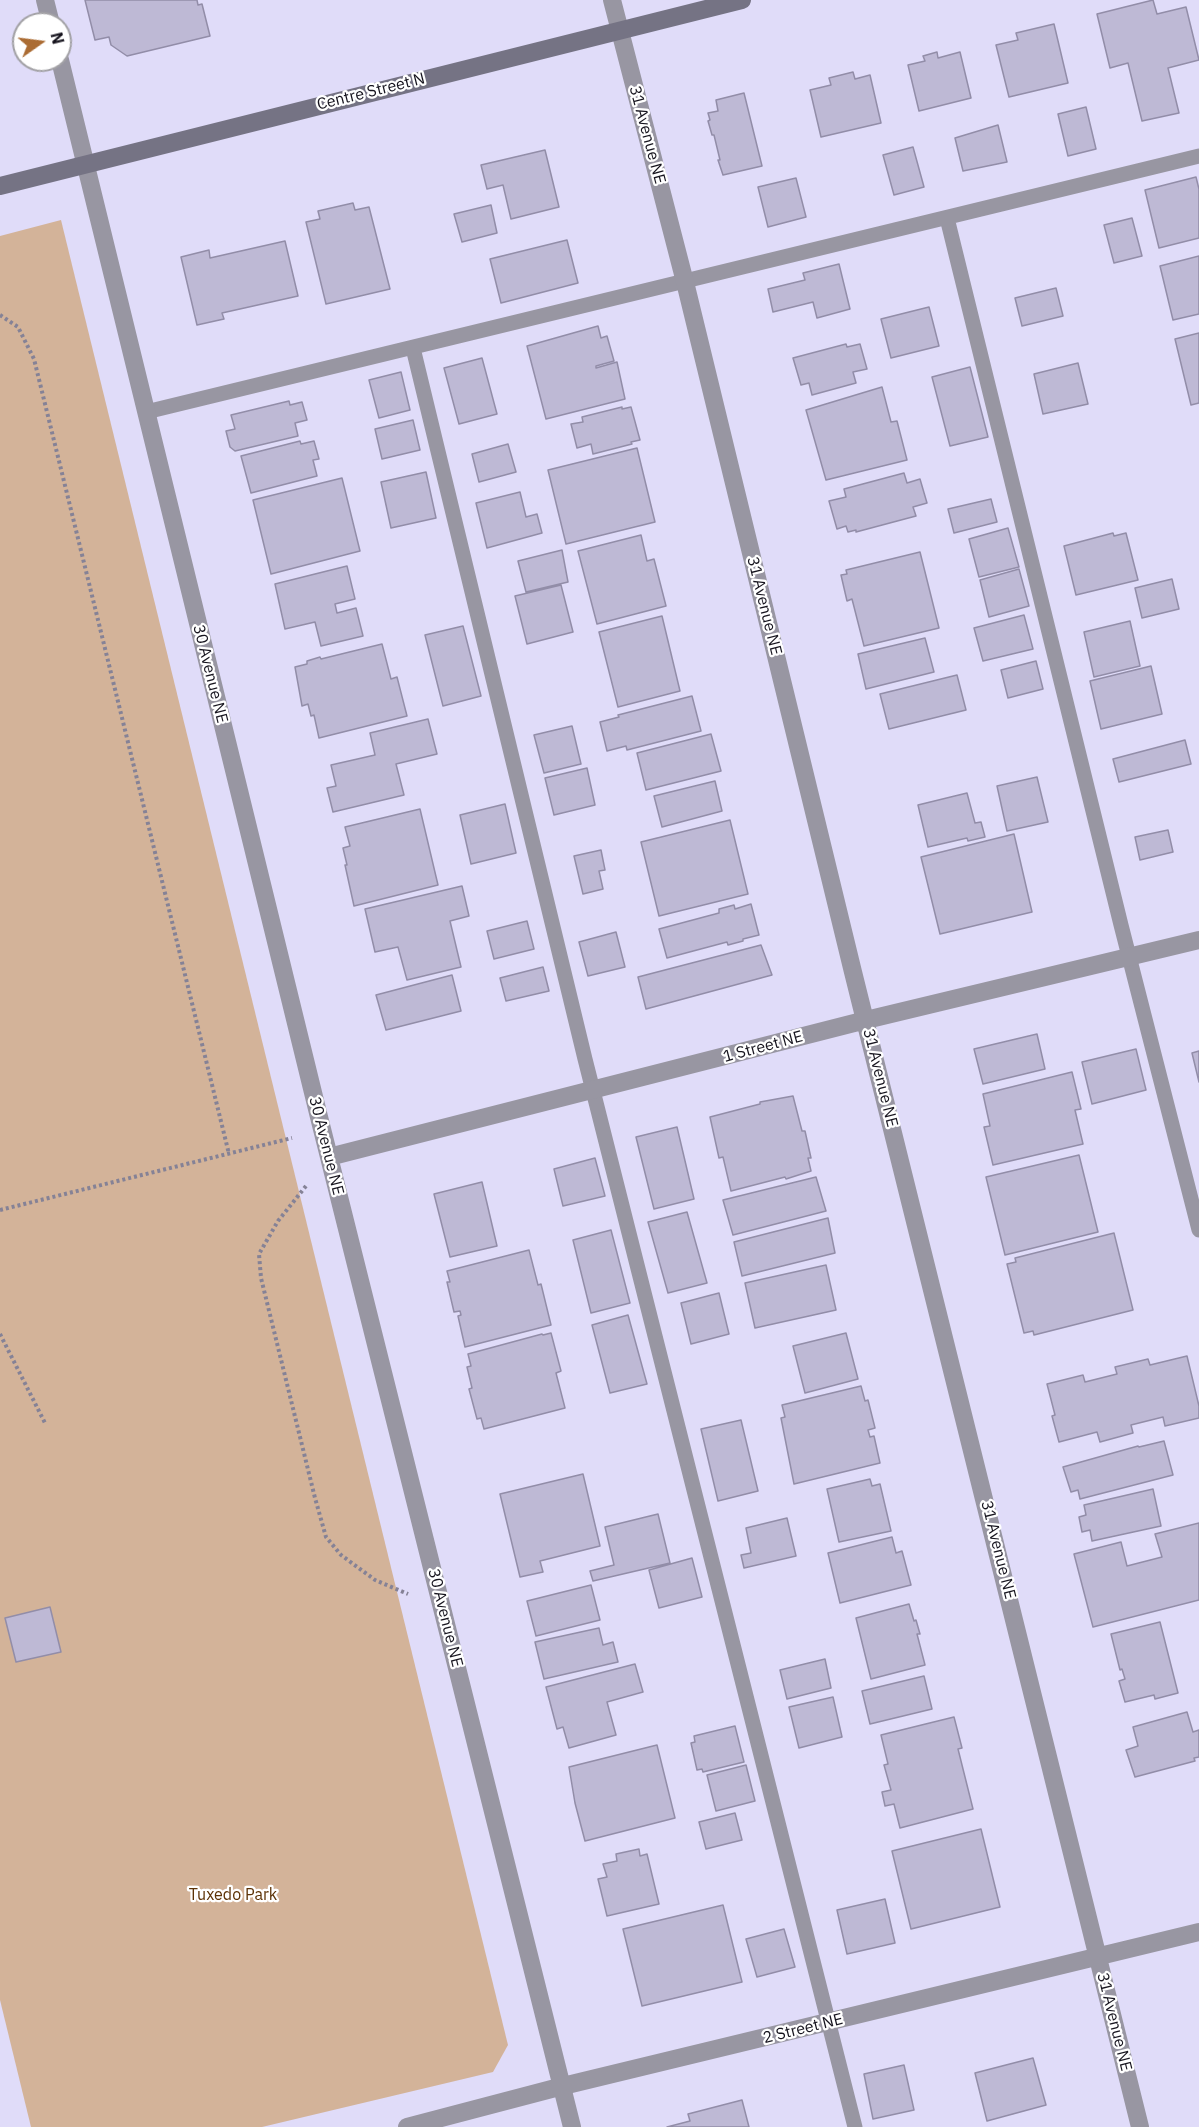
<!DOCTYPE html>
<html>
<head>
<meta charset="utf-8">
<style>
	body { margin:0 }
	#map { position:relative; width:1199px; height:2127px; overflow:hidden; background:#e0dcf9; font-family:"IBM Plex Sans",sans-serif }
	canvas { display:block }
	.north { position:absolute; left:12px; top:12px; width:60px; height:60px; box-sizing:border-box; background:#fff; border:2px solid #a2a1a5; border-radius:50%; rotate:76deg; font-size:16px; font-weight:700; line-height:24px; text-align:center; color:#16141e }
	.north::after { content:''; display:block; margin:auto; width:21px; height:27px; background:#ab6c33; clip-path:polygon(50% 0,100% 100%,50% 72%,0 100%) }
</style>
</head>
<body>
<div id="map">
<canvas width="1199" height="2127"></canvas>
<div class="north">N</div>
</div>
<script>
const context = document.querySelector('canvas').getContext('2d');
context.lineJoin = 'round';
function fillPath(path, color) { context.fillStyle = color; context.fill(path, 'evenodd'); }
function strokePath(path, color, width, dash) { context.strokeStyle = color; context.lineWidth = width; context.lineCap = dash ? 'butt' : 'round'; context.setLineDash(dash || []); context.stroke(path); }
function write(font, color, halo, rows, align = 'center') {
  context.font = font + ' "IBM Plex Sans",sans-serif'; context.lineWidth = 4.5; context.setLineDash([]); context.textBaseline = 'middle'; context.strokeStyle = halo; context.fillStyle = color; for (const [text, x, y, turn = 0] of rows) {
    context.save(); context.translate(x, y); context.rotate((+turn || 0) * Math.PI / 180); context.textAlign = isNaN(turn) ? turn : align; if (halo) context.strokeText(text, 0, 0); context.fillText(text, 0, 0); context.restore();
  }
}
fillPath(new Path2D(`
	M61 220 508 2045 493 2072 262 2127H31L0 2000V236Z`), '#d3b399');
const building = new Path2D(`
	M85 0H197L198 5 202 4 210 36 127 56 111 45 109 37 95 40Z
	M1153 0 1157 14 1186 7 1199 60 1168 68 1179 113 1142 121 1128 63 1110 68 1097 14Z
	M1054 24 1068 83 1009 97 996 45 1018 40 1016 33Z
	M937 52 938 58 960 52 971 98 919 111 908 65 925 61 923 56Z
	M853 72 855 79 870 75 881 123 821 137 810 90 831 85 829 78Z
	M744 93 762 166 723 175 718 160H720L714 135H712L708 121 710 120 708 113 718 111 716 100Z
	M1086 107 1096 149 1068 156 1058 114Z
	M998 125 1007 162 963 171 955 138Z
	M913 147 924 187 894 195 883 155Z
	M545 150 559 207 511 219 503 185 487 189 481 165Z
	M1196 177 1199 189V238L1159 248 1145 190Z
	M796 178 806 217 768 227 758 187Z
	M353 203 355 210 369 207 390 289 326 304 306 222 320 219 318 211Z
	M491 205 497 233 462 242 454 214Z
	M1132 218 1142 256 1114 263 1104 225Z
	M567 240 578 283 501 303 490 259Z
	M285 241 298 296 222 313 224 319 197 325 181 257 209 250 210 258Z
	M1199 256V314L1173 320 1160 266Z
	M839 264 850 309 817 318 813 302 773 312 768 289 805 280 803 273Z
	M1056 288 1063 316 1022 326 1015 298Z
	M929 307 939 346 891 358 881 319Z
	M598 326 601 338 607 336 614 361 596 366V368L617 362 625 399 546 419 527 346Z
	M1199 333V403L1191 405 1175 339Z
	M846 344 847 347 860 344 867 369 853 372 856 383 812 395 809 383 801 385 793 358Z
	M482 358 497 414 459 424 444 368Z
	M1078 363 1088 404 1043 414 1034 374Z
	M970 367 988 437 950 446 932 377Z
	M401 372 410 410 379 418 369 380Z
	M882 387 891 422 897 421 907 460 826 480 806 410Z
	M289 401 290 405 302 402 307 420 295 423 298 436 235 451 230 447 226 431 235 429 231 415Z
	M622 407V409L631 407 640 440 631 442 632 444 593 454 591 444 577 448 571 424 583 422 582 417Z
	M413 420 420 450 382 459 375 429Z
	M300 441 301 444 314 441 319 459 313 460 317 476 251 493 241 456Z
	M508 444 516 472 479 482 472 454Z
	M637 448 655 522 566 544 548 470Z
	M426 472 436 518 391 528 381 482Z
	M904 473 907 483 920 479 927 503 913 507 916 516 856 532V530L848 532 846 526 837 529 829 501 846 497 844 489Z
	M342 478 360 551 271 574 253 500Z
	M520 492 526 517 537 514 542 533 487 548 476 503Z
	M991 499 997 522 954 533 948 509Z
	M1008 528 1019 567 979 577 969 539Z
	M1113 533 1114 536 1126 533 1138 580 1076 595 1064 546Z
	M641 535 647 561 654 559 666 606 597 624 578 551Z
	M562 550 568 582 526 592 518 561Z
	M920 552 939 628 864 646 852 599 847 601 841 575 847 574 846 570Z
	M347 566 355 599 335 604 337 613 356 608 363 636 321 646 315 622 285 629 275 584Z
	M1019 569 1029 606 989 617 980 580Z
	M1172 579 1179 609 1142 618 1135 588Z
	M561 585 573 632 527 644 515 596Z
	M1024 615 1033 649 983 661 974 628Z
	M662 616 680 691 618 707 599 632Z
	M1130 621 1140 666 1094 677 1084 632Z
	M463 626 481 696 443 706 425 635Z
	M925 638 934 672 866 689 858 654Z
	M382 644 391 679 397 677 407 716 319 738 314 715 311 716 308 704 302 706 295 667 307 664V661L320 657 321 659Z
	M1036 661 1043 689 1008 698 1001 670Z
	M1151 666 1162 714 1101 729 1090 681Z
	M957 675 966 710 889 729 880 694Z
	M692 696 701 731 627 750 626 746 607 751 600 722 619 717 618 715Z
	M428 719 437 754 396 764 404 795 333 812 327 788 336 786 331 765 375 755 370 733Z
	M572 726 581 764 544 773 534 735Z
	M711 734 721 771 646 790 637 753Z
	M1185 740 1191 764 1119 782 1113 759Z
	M587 768 595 805 554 815 545 778Z
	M1037 777 1048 822 1007 831 997 786Z
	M715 781 722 811 662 827 654 796Z
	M967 793 975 823 981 822 985 837 968 841 967 838 928 847 918 805Z
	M505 804 516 853 471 864 460 815Z
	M420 809 438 885 354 906 345 865H347L343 848 350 846 345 827Z
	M730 820 748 894 659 916 641 842Z
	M1168 830 1173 852 1140 860 1135 837Z
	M1014 834 1032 912 940 934 921 857Z
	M601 850 605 870 599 871 603 889 583 894 574 856Z
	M462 886 469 916 450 921 461 967 407 980 398 947 375 952 365 909Z
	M751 904 759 935 743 939V941L728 945 727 942 667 958 659 929 719 913V909L734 905 735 909Z
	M527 921 534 949 494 959 487 931Z
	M616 932 625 967 588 976 579 942Z
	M761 945 772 975 646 1009 638 977Z
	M543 967 549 991 506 1001 500 978Z
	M452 975 461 1011 386 1030 376 995Z
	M1037 1034 1045 1069 983 1084 974 1049Z
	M1136 1049 1146 1090 1092 1104 1082 1062Z
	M1199 1051V1082L1192 1053Z
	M1072 1072 1081 1109 1075 1110 1083 1144 993 1165 984 1127 990 1126 983 1094Z
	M793 1096 802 1131H805L811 1158H808L811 1171 786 1179 785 1177 731 1191 723 1157 719 1158 710 1117 760 1104V1102Z
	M677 1127 694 1199 654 1209 636 1137Z
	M1079 1155 1098 1232 1005 1255 986 1177Z
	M595 1158 605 1196 563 1206 554 1169Z
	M816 1177 826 1211 733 1235 723 1200Z
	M482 1182 497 1246 450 1257 434 1194Z
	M687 1212 707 1283 668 1293 648 1222Z
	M828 1218 835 1253 742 1276 734 1242Z
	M611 1230 630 1303 591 1313 573 1240Z
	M1114 1233 1133 1310 1034 1335 1033 1331 1024 1333 1007 1264 1016 1262 1015 1258Z
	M529 1250 538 1285 541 1284 551 1325 465 1347 458 1316 461 1315 460 1311 454 1312 447 1282H450L447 1271Z
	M826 1265 836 1310 755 1328 745 1283Z
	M719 1293 729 1334 691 1344 681 1303Z
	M628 1315 647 1384 610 1393 592 1325Z
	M551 1333 561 1371 556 1373 565 1408 484 1429 481 1418 477 1419 469 1389 472 1388 467 1367 471 1366 468 1354 542 1334 543 1335Z
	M846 1333 858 1379 805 1393 793 1346Z
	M1187 1356 1199 1406V1418L1165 1426 1163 1417 1131 1425 1133 1433 1100 1442 1097 1432 1059 1442 1052 1416 1055 1415 1047 1384 1083 1375 1085 1382 1117 1374 1115 1367 1148 1359 1150 1365Z
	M861 1386 865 1401 868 1400 875 1428 868 1430 870 1437 874 1436 880 1463 794 1484 781 1418 785 1417 782 1405Z
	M741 1420 758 1491 718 1501 701 1429Z
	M1164 1441 1173 1475 1080 1499 1078 1490 1071 1492 1063 1467 1138 1446 1139 1447Z
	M583 1474 600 1546 540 1561 543 1572 520 1577 500 1494Z
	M870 1479 872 1486 880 1484 891 1531 839 1542 827 1489Z
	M1153 1489 1161 1526 1092 1541 1090 1530 1082 1532 1079 1517 1086 1515 1084 1505Z
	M658 1514 670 1563 593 1581 590 1571 614 1565 605 1527Z
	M787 1518 796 1556 744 1568 741 1555 751 1553 746 1528Z
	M1199 1523V1600L1093 1627 1074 1554 1121 1542 1127 1566 1162 1557 1155 1534Z
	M892 1537 896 1553 902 1551 911 1585 840 1603 828 1553Z
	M692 1558 702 1597 659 1608 649 1570Z
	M591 1585 600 1620 536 1636 527 1601Z
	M909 1604 914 1621 916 1620 920 1634H917L925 1665 871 1679 856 1618Z
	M50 1607 61 1652 16 1662 5 1618Z
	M1160 1622 1178 1693 1155 1699 1154 1695 1125 1702 1119 1681 1125 1679 1122 1669 1120 1670 1111 1634Z
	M599 1628 603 1645 613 1642 618 1662 544 1679 535 1642Z
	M825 1659 831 1688 787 1699 780 1670Z
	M635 1664 643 1692 607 1702 616 1735 569 1748 563 1727 557 1729 546 1687Z
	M924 1676 932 1709 870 1724 862 1691Z
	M833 1697 842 1737 799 1748 789 1707Z
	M1187 1712 1193 1732 1199 1730V1757L1194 1758 1195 1761 1135 1777 1126 1750 1138 1746 1133 1727Z
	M954 1717 962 1748 958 1749 973 1809 900 1828 894 1804 885 1806 882 1792 891 1790 884 1765 888 1764 881 1735Z
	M735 1726 744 1762 703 1772 702 1769 697 1770 691 1743 695 1742 694 1736Z
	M657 1745 675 1818 585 1841 575 1803 569 1767Z
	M746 1765 755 1801 716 1811 707 1775Z
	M735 1813 742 1840 706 1849 699 1822Z
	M981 1829 1000 1907 911 1929 892 1851Z
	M639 1849 640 1856 647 1854 659 1904 607 1916 598 1879 607 1877 603 1864 617 1861 616 1854Z
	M885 1899 895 1943 847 1954 837 1910Z
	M723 1905 742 1982 642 2006 623 1929Z
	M784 1929 795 1967 757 1977 746 1939Z
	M1033 2058 1046 2105 987 2121 975 2073Z
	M904 2065 914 2110 873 2119 864 2074Z
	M742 2100 749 2127H667L690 2121 688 2114Z`);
fillPath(building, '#beb9d5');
strokePath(building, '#928da8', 1.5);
strokePath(new Path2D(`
	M0 315 18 327 34 359 229 1154
	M306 1186 278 1221 259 1254 261 1278 315 1498 326 1537 341 1555 375 1580 408 1594
	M0 1210 292 1138
	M0 1334 46 1425`), '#858296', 4, [3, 3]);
strokePath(new Path2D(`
	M947 218 1121 925 1199 1230
	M413 348 585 1059 855 2127
	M146 412 1199 156`), '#9896a2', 15);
strokePath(new Path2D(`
	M45 0 51 24
	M612 0 685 282 853 972 1140 2127
	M60 60 319 1117 572 2127
	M329 1157 866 1020 1199 940
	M407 2127 563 2086 1199 1932`), '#9896a2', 18);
strokePath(new Path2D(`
	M0 186 742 0`), '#757384', 18);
write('16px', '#16141e', '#fff', [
	["Centre Street N",371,92,-14],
	["31 Avenue NE",647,135,75],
	["31 Avenue NE",764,606,76],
	["30 Avenue NE",210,674,76],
	["1 Street NE",763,1047,-15],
	["31 Avenue NE",880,1078,76],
	["30 Avenue NE",326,1146,76],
	["31 Avenue NE",998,1550,76],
	["30 Avenue NE",445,1618,76],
	["31 Avenue NE",1114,2022,76],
	["2 Street NE",803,2029,-14]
]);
write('16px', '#5c3206', '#fff', [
	["Tuxedo Park",233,1895]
]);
</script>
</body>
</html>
